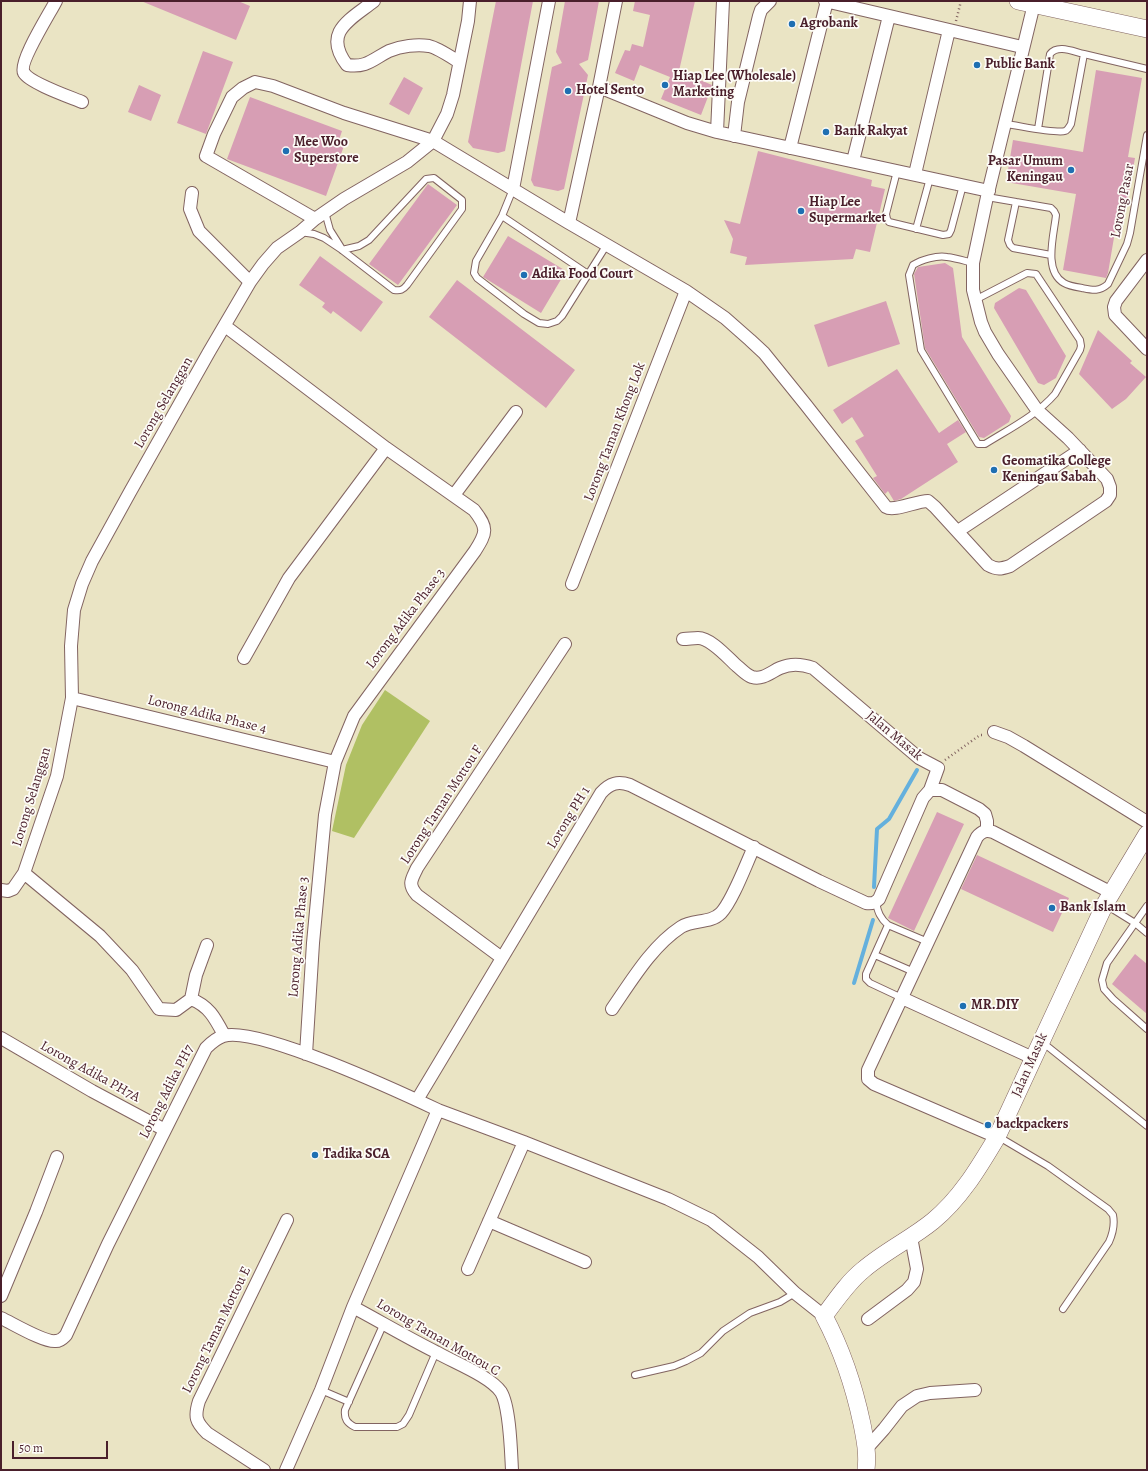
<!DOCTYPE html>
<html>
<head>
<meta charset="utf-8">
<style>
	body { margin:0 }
	#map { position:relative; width:1148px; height:1471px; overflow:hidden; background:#eae4c4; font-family:Alegreya,serif }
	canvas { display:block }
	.frame { position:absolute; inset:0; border:2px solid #4a1f2b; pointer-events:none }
	.scale { position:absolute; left:12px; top:1441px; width:96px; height:18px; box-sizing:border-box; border:2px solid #4a1f2b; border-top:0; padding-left:5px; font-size:12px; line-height:14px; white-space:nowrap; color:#4a1f2b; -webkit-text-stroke:3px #fdfcf7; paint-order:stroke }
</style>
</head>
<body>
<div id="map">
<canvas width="1148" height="1471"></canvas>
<div class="frame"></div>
<div class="scale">50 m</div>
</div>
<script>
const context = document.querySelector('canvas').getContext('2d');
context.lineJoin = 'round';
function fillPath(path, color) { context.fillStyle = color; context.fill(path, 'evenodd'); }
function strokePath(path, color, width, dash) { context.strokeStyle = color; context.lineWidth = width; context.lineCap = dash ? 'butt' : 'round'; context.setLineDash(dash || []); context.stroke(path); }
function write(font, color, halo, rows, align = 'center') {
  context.font = font + ' Alegreya,serif'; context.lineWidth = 3.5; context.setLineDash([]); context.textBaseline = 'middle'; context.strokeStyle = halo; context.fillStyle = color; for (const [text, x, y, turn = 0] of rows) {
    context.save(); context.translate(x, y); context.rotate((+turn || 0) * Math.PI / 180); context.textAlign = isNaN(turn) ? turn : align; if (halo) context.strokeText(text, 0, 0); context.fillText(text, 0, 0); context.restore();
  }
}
fillPath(new Path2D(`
	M385 690 430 721 354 838 332 831 346 765 362 725Z`), '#b0c063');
strokePath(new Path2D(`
	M874 887 877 829 889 819 917 770
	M854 983 873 920`), '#64b0dd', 4);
fillPath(new Path2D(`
	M141 1H238L250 6 236 40Z
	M496 1H533L505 151 498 153 473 148 468 142Z
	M565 1H599L588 60 579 64 588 75 564 189 558 191 534 186 531 180 552 67 562 63 556 52Z
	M635 1H695L679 71 712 85 711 89 701 115 661 99 670 77 640 65 634 81 615 73 625 50 630 51 632 44 643 47 650 15 633 11Z
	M203 51 233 62 206 134 177 123Z
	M1096 70 1142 78 1128 157 1135 158 1127 203 1120 202 1108 273 1106 278 1063 270 1076 194 1006 182 1013 140 1083 152Z
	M404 77 423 88 409 115 389 104Z
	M139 85 161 95 151 121 128 112Z
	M250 97 342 131 339 140 345 143 326 196 227 159Z
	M758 151 872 180 871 186 885 189 870 252 856 249 853 259 745 265 747 257 730 253 733 239 724 220 740 224Z
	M428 184 457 205 398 285 369 264Z
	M508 236 566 271 541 313 483 277Z
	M320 256 383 302 361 332 333 311 331 314 322 307 325 303 299 285Z
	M945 263 953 268 962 337 1011 416 1009 422 984 438 979 437 925 348 914 274 918 267Z
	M457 280 575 370 546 408 429 317Z
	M1019 288 1026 290 1066 356 1056 378 1044 385 1038 383 994 308 995 303Z
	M886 301 900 344 828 367 814 325Z
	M1098 330 1132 361 1130 363 1146 377 1126 399 1112 409 1079 374Z
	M897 369 939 433 958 420 966 432 947 444 958 462 901 499 894 501 888 491 885 494 873 478 877 476 855 441 864 436 852 417 842 424 833 410Z
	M937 812 964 824 914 931 888 918Z
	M977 855 1069 898 1053 932 961 889Z
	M1135 954 1147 964V1014L1112 984Z`), '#d79eb4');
const lane = new Path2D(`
	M1084 54 1147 69
	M1005 124C1016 125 1056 134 1065 131 1068 130 1069 127 1071 124L1084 54C1074 52 1058 44 1050 54L1038 129
	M897 171 886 214 887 219 889 222 943 235 949 234 951 230 963 185
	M513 189 502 216 476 261 474 273 477 278 524 314 539 323 548 324 557 321 562 316 606 246
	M987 197 1051 208 1054 211 1056 215C1054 235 1043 271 1064 283 1069 286 1076 287 1082 288 1092 290 1099 292 1108 284L1127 244 1130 233 1147 135
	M1016 202 1008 240 1010 245 1013 248 1051 255
	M325 212 330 230 342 249
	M502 216 588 274
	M916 229 930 178
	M300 232 314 234 324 238 342 250 394 290C400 291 403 290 407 285L462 209V200L434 178 426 179 369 240 359 246 342 250
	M973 263C965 261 956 258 947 257 937 255 921 260 913 265L909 275 921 350 978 444H985C1009 429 1037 415 1055 394L1080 350 1081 346 1080 340 1036 274 1027 273 975 300
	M876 903C878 912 880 918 888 925L928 942
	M1106 905 1135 923 1147 933
	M1147 906 1107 963 1102 980 1104 989 1113 999 1147 1029
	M888 925 866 974V979L870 983 902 998
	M875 955 914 972
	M1042 1042 1147 1126
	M999 1137 1048 1166 1108 1209 1113 1215C1115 1225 1113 1233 1109 1242L1063 1309
	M384 1323 345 1410C344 1419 347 1423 355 1427H397L403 1424 409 1415 436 1352
	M635 1375 674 1366 686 1361 701 1353 723 1331 750 1313 780 1302 795 1293
	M321 1390 349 1402`);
const street = new Path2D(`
	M56 1C50 13 18 63 24 73 30 83 70 97 82 102
	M374 1C350 20 322 32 347 65 367 68 373 59 389 51 401 46 417 44 429 46 438 48 451 57 459 62
	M825 1 1022 47
	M599 87 687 123 717 132 989 191
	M717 132 723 1
	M734 136 738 102 759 16 761 10 770 1
	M790 148 827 1
	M853 161 889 16
	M915 174 949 30
	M513 189 549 1
	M192 193 190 209 199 231 250 282
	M315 219 206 156 214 134 232 97 243 88 255 82 273 86 344 113 433 141 569 223 599 87 616 1
	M569 223 686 291 725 318 750 340 764 353 806 405 886 507C894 512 916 501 928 501L935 507 988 565C997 570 1001 569 1010 566L1106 501 1110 495V487L1107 479 1068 438 1037 410 998 354 985 332 981 322 973 290V263L987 197 1034 4
	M1147 260 1116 301 1114 307 1115 315 1147 349
	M225 326 386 448 474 510C488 528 487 532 475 551L354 716 335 762 325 815 313 943 306 1054
	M454 495 516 412
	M958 531 1080 450
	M572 584 686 291
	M683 639C688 639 693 638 698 638 711 638 728 658 737 666 742 670 746 675 752 677 763 680 771 672 780 668 791 663 802 664 813 668L919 758 938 768 930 790
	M244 658 289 578 386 448
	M72 698 335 762
	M994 732 1008 737 1024 746 1147 822
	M24 873 100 936 132 970 159 1009 176 1010 191 999 196 975 207 945
	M1 890 8 891 13 889 24 873 57 776 72 698 71 646 74 610 82 584 92 561 130 492 209 352 250 282 263 264 277 248 300 232 315 219 344 199 407 162 433 141 447 114 453 95 468 21 470 1
	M502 958 417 895C407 884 412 879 417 868L565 644
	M902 998 1033 1058
	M191 999C209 1006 215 1018 224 1035
	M612 1009C632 980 652 946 681 927 693 919 710 924 721 913 733 900 746 864 754 847
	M1 1038 92 1091 165 1130
	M417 1100 601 793C610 783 618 781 630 785L819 881 866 903C872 904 875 903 879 899L923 798 930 790H942L979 809 985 814 987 821V831
	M997 1137 874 1084 868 1079V1070L977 837C982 831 986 830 993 832L1110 892
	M489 1221 585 1262
	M468 1269 524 1142
	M1 1296 36 1212 57 1157
	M353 1307C381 1322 408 1338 436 1352 453 1362 490 1376 501 1392 510 1407 511 1452 512 1470
	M1 1318C12 1323 45 1343 56 1341 61 1341 63 1338 66 1335L108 1244 206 1048C211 1043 217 1038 223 1036 256 1025 402 1093 438 1110
	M868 1319 907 1290 914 1282 917 1269 911 1237
	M867 1448 884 1429 902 1406 917 1396 930 1393 975 1390
	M264 1470 207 1433C196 1422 194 1417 199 1401L287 1220
	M286 1470 321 1390 353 1307 438 1110 524 1142 668 1199 711 1220 758 1257 795 1293 824 1316`);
const secondary = new Path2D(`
	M1018 1 1147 29
	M866 1470C868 1454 865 1439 862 1424 854 1386 842 1350 824 1316 836 1300 848 1282 863 1270 885 1251 911 1239 933 1221 961 1198 979 1167 997 1137L1105 904 1147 834`);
strokePath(lane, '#826461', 8);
strokePath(street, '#826461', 14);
strokePath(secondary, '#826461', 18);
strokePath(new Path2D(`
	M956 21 961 1
	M945 760 980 735H984`), '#826461', 2.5, [1, 3]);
strokePath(lane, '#fff', 6);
strokePath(street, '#fff', 12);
strokePath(secondary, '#fff', 17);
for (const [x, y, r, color] of [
	[792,24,4,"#1f6fb2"],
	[977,65,4,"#1f6fb2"],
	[665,85,4,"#1f6fb2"],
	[568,91,4,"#1f6fb2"],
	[826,132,4,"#1f6fb2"],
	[286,151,4,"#1f6fb2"],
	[1071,170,4,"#1f6fb2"],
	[801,211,4,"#1f6fb2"],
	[524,275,4,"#1f6fb2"],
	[994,470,4,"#1f6fb2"],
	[1052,908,4,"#1f6fb2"],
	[963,1006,4,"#1f6fb2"],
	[988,1125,4,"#1f6fb2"],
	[315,1155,4,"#1f6fb2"]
]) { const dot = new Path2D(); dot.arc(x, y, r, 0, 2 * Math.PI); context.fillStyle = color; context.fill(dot); strokePath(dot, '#fdfcf7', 1.5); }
write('bold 14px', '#4a1f2b', '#fdfcf7', [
	["Agrobank",800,24],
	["Public Bank",985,65],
	["Hiap Lee (Wholesale)",673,77],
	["Marketing",673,93],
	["Hotel Sento",576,91],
	["Bank Rakyat",834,132],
	["Mee Woo",294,143],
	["Superstore",294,159],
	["Pasar Umum",1063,162,"right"],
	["Keningau",1063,178,"right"],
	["Hiap Lee",809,203],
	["Supermarket",809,219],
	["Adika Food Court",532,275],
	["Geomatika College",1002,462],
	["Keningau Sabah",1002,478],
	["Bank Islam",1060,908],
	["MR.DIY",971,1006],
	["backpackers",996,1125],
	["Tadika SCA",323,1155]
], 'left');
write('14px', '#4a1f2b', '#fdfcf7', [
	["Lorong Pasar",1123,201,-79],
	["Lorong Selanggan",164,403,-60],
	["Lorong Taman Khong Lok",615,432,-69],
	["Lorong Adika Phase 3",406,619,-53],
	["Lorong Adika Phase 4",207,715,14],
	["Jalan Masak",894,736,40],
	["Lorong Selanggan",32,797,-73],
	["Lorong Taman Mottou F",442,805,-57],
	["Lorong PH 1",569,818,-59],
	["Lorong Adika Phase 3",299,937,-85],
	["Jalan Masak",1030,1065,-66],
	["Lorong Adika PH7A",90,1072,29],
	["Lorong Adika PH7",167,1092,-63],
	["Lorong Taman Mottou E",217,1330,-64],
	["Lorong Taman Mottou C",438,1338,30]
]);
</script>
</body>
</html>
